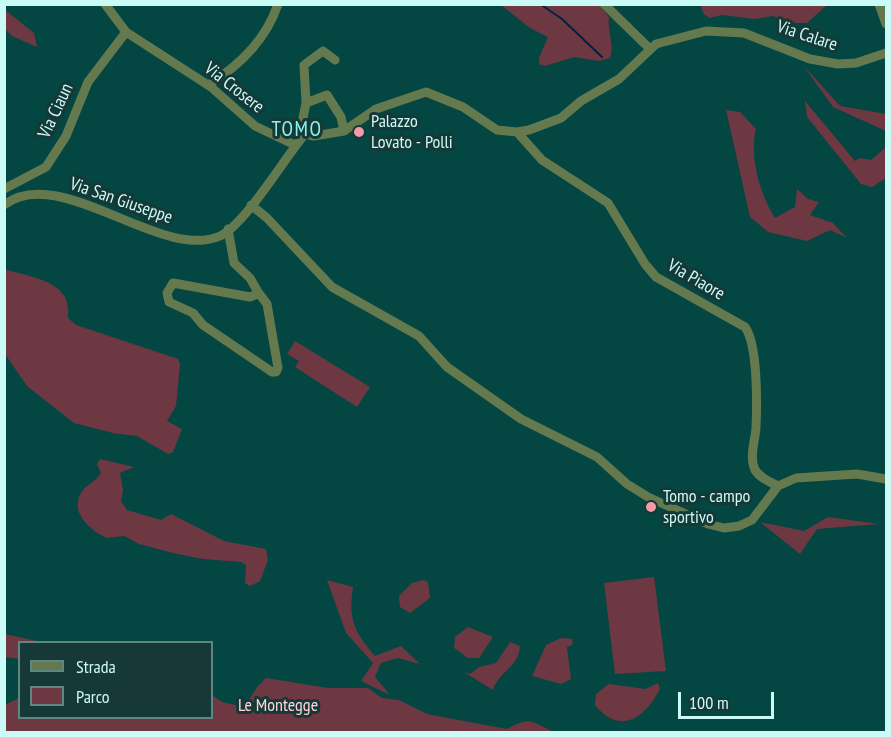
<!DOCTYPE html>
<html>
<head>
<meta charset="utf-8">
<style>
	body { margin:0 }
	#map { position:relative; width:891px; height:737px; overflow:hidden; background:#044642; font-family:"PT Sans Narrow",sans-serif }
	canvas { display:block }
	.frame { position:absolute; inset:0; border:6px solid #cbfbf6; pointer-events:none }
	.legend { position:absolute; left:18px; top:641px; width:195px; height:78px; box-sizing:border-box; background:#163836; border:2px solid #5e8683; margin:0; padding:8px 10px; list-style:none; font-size:18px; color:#cbfbf6 }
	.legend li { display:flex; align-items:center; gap:12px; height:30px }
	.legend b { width:30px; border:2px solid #5e8683 }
	.scale { position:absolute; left:678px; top:692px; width:96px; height:27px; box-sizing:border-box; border:3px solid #cbfbf6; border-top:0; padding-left:8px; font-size:18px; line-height:21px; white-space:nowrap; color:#cbfbf6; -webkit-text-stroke:4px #163836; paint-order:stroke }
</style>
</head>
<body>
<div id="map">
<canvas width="891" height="737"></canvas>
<div class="frame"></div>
<ul class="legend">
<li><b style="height:8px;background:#65794e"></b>Strada</li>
<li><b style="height:16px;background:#6d3842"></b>Parco</li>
</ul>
<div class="scale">100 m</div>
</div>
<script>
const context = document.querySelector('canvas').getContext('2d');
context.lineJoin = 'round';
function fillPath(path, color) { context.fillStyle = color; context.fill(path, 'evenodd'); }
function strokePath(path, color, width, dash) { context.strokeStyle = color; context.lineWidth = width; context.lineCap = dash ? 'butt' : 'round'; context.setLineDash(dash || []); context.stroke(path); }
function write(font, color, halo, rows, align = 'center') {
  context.font = font + ' "PT Sans Narrow",sans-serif'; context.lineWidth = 6; context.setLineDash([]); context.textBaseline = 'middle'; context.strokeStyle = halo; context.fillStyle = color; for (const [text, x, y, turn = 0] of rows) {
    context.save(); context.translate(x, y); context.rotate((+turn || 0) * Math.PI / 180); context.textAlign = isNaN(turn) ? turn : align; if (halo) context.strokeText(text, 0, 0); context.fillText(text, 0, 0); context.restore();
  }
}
fillPath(new Path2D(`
	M501 5H599L609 17C607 30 615 48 610 58L599 61 574 57 545 66 539 64V58L548 37 530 28Z
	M700 5V4L827 5 807 23H796L772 16 755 19 722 15 709 18 704 14Z
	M4 9 34 33 37 47 12 36 5 29Z
	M803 65 840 106 886 114V131L833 107Z
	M805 101 855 161 860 158 871 160 886 147V178L872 187 861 184 807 117Z
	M726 110 740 112 756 129C749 157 760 194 775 218L795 207 797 189 808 199 819 202 810 215 833 223 847 238 830 230 807 241 768 232 750 217Z
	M4 269C32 278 73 280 68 318L76 325 178 359 180 364 176 406 167 421 182 429 173 452 168 454 137 436 113 433 74 423 27 386 5 354Z
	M295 341 370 387 357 407 295 367 299 361 287 354Z
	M100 459 134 467 120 473 123 490 121 501 127 510 161 520 171 514 224 541 266 549 268 560 260 581 250 586 245 583 246 565 241 562 203 559 173 553 139 544 124 536 107 538C90 531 67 510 83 490 89 483 96 481 101 473L97 464Z
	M828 517 879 524 817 529 800 554 760 522 804 531Z
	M654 577 666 671 615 674 604 583Z
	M327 580 353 587C348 620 354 631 375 656L401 646 420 664 398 658 381 663 375 677 390 695 361 681 373 663 346 633Z
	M423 580 428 582 430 598 410 613 400 607 399 596 412 583Z
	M468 627 493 637 479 658H468L454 648 455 637Z
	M5 634 41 642H20L19 659 5 657Z
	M561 638 573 639 572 645 567 647 571 679 561 684 532 676 546 645Z
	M510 642 520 646C519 667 499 671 493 690L464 672 470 674 479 667 496 663Z
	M266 678 328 688H368L382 698 399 700 427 714 507 729C531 716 530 721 554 732H5V705L19 698 20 718H212V695L222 702 244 707 258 686Z
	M658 683 660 689C645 718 620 736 595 705L596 694 609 684 645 689Z`), '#6d3842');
strokePath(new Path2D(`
	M540 4 562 19 602 57`), '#002241', 2);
strokePath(new Path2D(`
	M105 4 126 32 211 87 255 126 295 145
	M604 4 649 48
	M879 4 886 24
	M208 85C239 66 266 40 278 4
	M306 103 304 65 323 51 335 60
	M517 132 542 160 608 203 645 264 656 277 745 327C758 345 757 404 756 428 755 441 749 457 755 470 760 478 770 482 778 486
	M305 134 314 136 344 131 376 109 426 92 463 107 497 130 517 132 529 130 561 118 581 101 619 79 656 44 706 31 744 33 810 59 838 64 856 63 886 53
	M305 134 303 118 306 103 327 95 341 117 344 131
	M4 189 46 167 66 136 88 82 126 32
	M4 205C59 162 161 262 220 236 245 225 285 157 305 134
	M251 205 267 218 332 287 419 336 447 367 521 419 597 457 627 484 648 497 708 524 724 528 739 526 752 520 778 486 796 478 857 474 886 479
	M228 229 234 263 250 278 258 292 255 295 250 297 173 283 167 293 169 302 193 313 203 325 272 372H276L278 368 267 304 258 292`), '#65794e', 9);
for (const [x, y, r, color] of [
	[359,132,6,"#f39aa9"],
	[651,507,6,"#f39aa9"]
]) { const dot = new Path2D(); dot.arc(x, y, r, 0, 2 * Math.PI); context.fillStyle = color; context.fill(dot); strokePath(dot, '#163836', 2); }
write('18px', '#cbfbf6', '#163836', [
	["Via Calare",807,36,18],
	["Via Crosere",234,88,38],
	["Via Ciaun",56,111,-65],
	["Via San Giuseppe",121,201,19],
	["Via Piaore",696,280,30]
]);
write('18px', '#cbfbf6', '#163836', [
	["Palazzo",371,122],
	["Lovato - Polli",371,143],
	["Tomo - campo",663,497],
	["sportivo",663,518]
], 'left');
write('18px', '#ffd4da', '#163836', [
	["Le Montegge",278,706]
]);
context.letterSpacing = '1.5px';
write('21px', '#89f3ea', '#163836', [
	["TOMO",297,130]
]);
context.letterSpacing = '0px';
</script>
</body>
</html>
